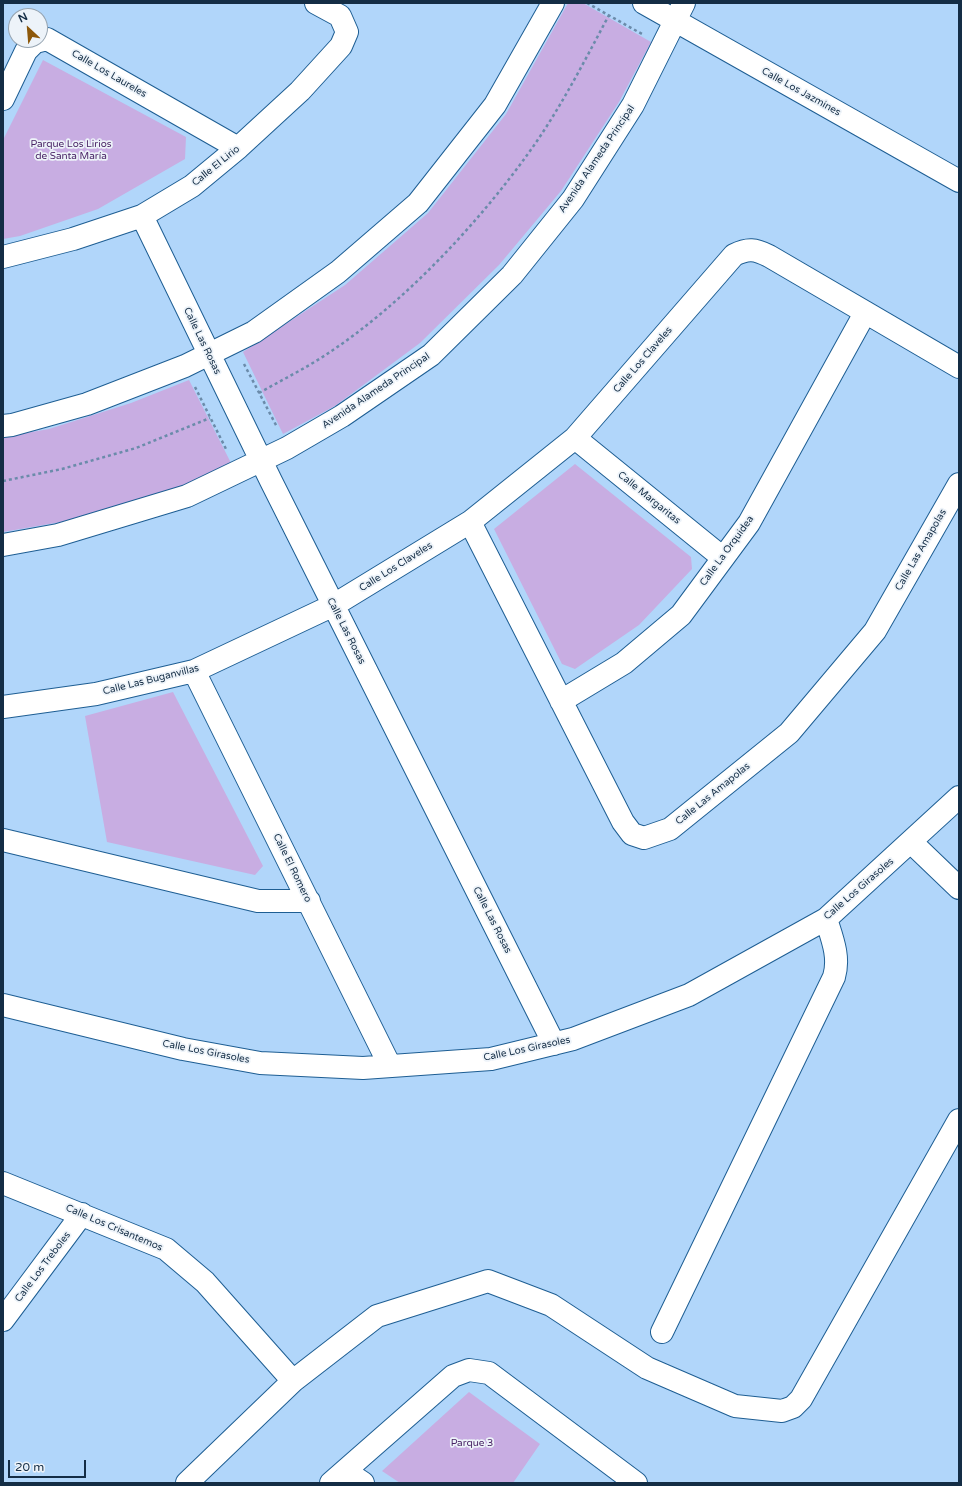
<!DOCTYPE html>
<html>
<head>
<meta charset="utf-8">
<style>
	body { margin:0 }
	#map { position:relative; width:962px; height:1486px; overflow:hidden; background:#b1d6fa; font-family:"Varela Round",sans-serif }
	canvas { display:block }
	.frame { position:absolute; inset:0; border:4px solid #142d45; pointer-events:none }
	.north { position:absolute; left:8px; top:8px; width:40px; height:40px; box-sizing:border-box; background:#edf3f9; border:1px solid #96a4b1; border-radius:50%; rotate:334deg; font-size:11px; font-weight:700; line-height:16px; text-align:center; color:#142d45 }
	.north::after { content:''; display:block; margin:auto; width:14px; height:18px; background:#8d580a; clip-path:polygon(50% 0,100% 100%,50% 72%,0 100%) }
	.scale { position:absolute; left:8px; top:1460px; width:78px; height:18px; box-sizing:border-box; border:2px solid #142d45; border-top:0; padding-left:5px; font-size:12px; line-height:14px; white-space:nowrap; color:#142d45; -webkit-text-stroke:3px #edf3f9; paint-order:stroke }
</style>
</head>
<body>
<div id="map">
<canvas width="962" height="1486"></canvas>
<div class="frame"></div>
<div class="north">N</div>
<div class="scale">20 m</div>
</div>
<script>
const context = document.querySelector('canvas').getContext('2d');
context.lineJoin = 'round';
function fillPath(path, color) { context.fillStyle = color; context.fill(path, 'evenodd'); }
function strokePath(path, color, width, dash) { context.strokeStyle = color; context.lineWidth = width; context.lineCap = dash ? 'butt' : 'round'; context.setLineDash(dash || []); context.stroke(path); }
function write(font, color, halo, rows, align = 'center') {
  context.font = font + ' "Varela Round",sans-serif'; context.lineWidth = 3.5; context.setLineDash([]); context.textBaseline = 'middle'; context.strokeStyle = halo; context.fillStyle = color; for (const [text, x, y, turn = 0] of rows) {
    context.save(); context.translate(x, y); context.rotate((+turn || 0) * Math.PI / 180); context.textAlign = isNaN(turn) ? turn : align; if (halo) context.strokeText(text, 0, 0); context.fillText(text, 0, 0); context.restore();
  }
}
fillPath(new Path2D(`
	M568 3H583L651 42 619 102 561 191 499 265 420 343 335 406 283 434 243 352 345 285 428 213 506 114Z
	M43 60 186 137 185 159 98 209 20 236 3 239V140Z
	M189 380 231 463 171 492 61 522 3 532V437L49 429 131 403Z
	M575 464 691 557 692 569 639 625 575 669 562 664 494 529Z
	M173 692 263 866 255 875 107 842 85 716Z
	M469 1392 540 1444 513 1483H400L382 1471Z`), '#c8ade2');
const minor = new Path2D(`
	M644 3 959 181
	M3 99 26 51 35 42 47 39 238 148
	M142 216 271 481 554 1044
	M3 257 73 239 142 216 192 186 238 148 300 91 341 46 347 32 340 16 316 3
	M3 426 12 425 87 404 185 366 254 332 338 272 418 203 495 105 553 3
	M575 438 723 558
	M470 522 623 822 632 834 644 838 670 829 789 733 875 631 959 484
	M3 545 58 535 187 496 287 448 342 416 431 355 512 275 573 199 633 105 684 3
	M194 671 390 1066
	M561 701 624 663 681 615 749 523 865 313
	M3 707 96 694 194 671 334 605 470 522 575 438 734 255C748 248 755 249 769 256L959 367
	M3 840 258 901H309
	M911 842 959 888
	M3 1005 183 1049 260 1063 363 1068 491 1059 573 1039 689 995 826 919 959 797
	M3 1183 166 1249 205 1282 293 1381
	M3 1320 82 1214
	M662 1332 834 977C840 957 832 938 826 919
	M345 1471 363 1483
	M187 1483 293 1381 377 1316 488 1281 551 1305 647 1368 735 1406 782 1411 793 1407 801 1399 959 1120
	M331 1483 453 1376 469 1370 489 1373 636 1483`);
strokePath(minor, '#1e5e93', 24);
strokePath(new Path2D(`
	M587 3 642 34
	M244 364 277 427
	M195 387 227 451
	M259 393C282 380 306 368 327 354 403 304 477 225 530 151 560 109 584 62 609 15
	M3 481 62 469 136 448 210 418`), '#6b8baa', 2.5, [3, 3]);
strokePath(minor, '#fff', 22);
write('10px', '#142d45', '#edf3f9', [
	["Calle Los Laureles",109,74,30],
	["Calle Los Jazmines",801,92,29],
	["Avenida Alameda Principal",597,159,-56],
	["Calle El Lirio",216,166,-39],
	["Calle Las Rosas",202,341,64],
	["Calle Los Claveles",643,360,-49],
	["Avenida Alameda Principal",376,391,-34],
	["Calle Margaritas",649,498,39],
	["Calle Las Amapolas",921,550,-60],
	["Calle La Orquidea",727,551,-54],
	["Calle Los Claveles",396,567,-32],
	["Calle Las Rosas",346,631,63],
	["Calle Las Buganvillas",151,680,-14],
	["Calle Las Amapolas",713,794,-39],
	["Calle El Romero",292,868,64],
	["Calle Los Girasoles",859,889,-41],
	["Calle Las Rosas",492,920,63],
	["Calle Los Girasoles",527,1049,-12],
	["Calle Los Girasoles",206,1052,11],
	["Calle Los Crisantemos",114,1228,23],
	["Calle Los Treboles",43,1267,-53]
]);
write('10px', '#4a2566', '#edf3f9', [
	["Parque Los Lirios",71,144],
	["de Santa María",71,156],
	["Parque 3",472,1443]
]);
</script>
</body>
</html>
